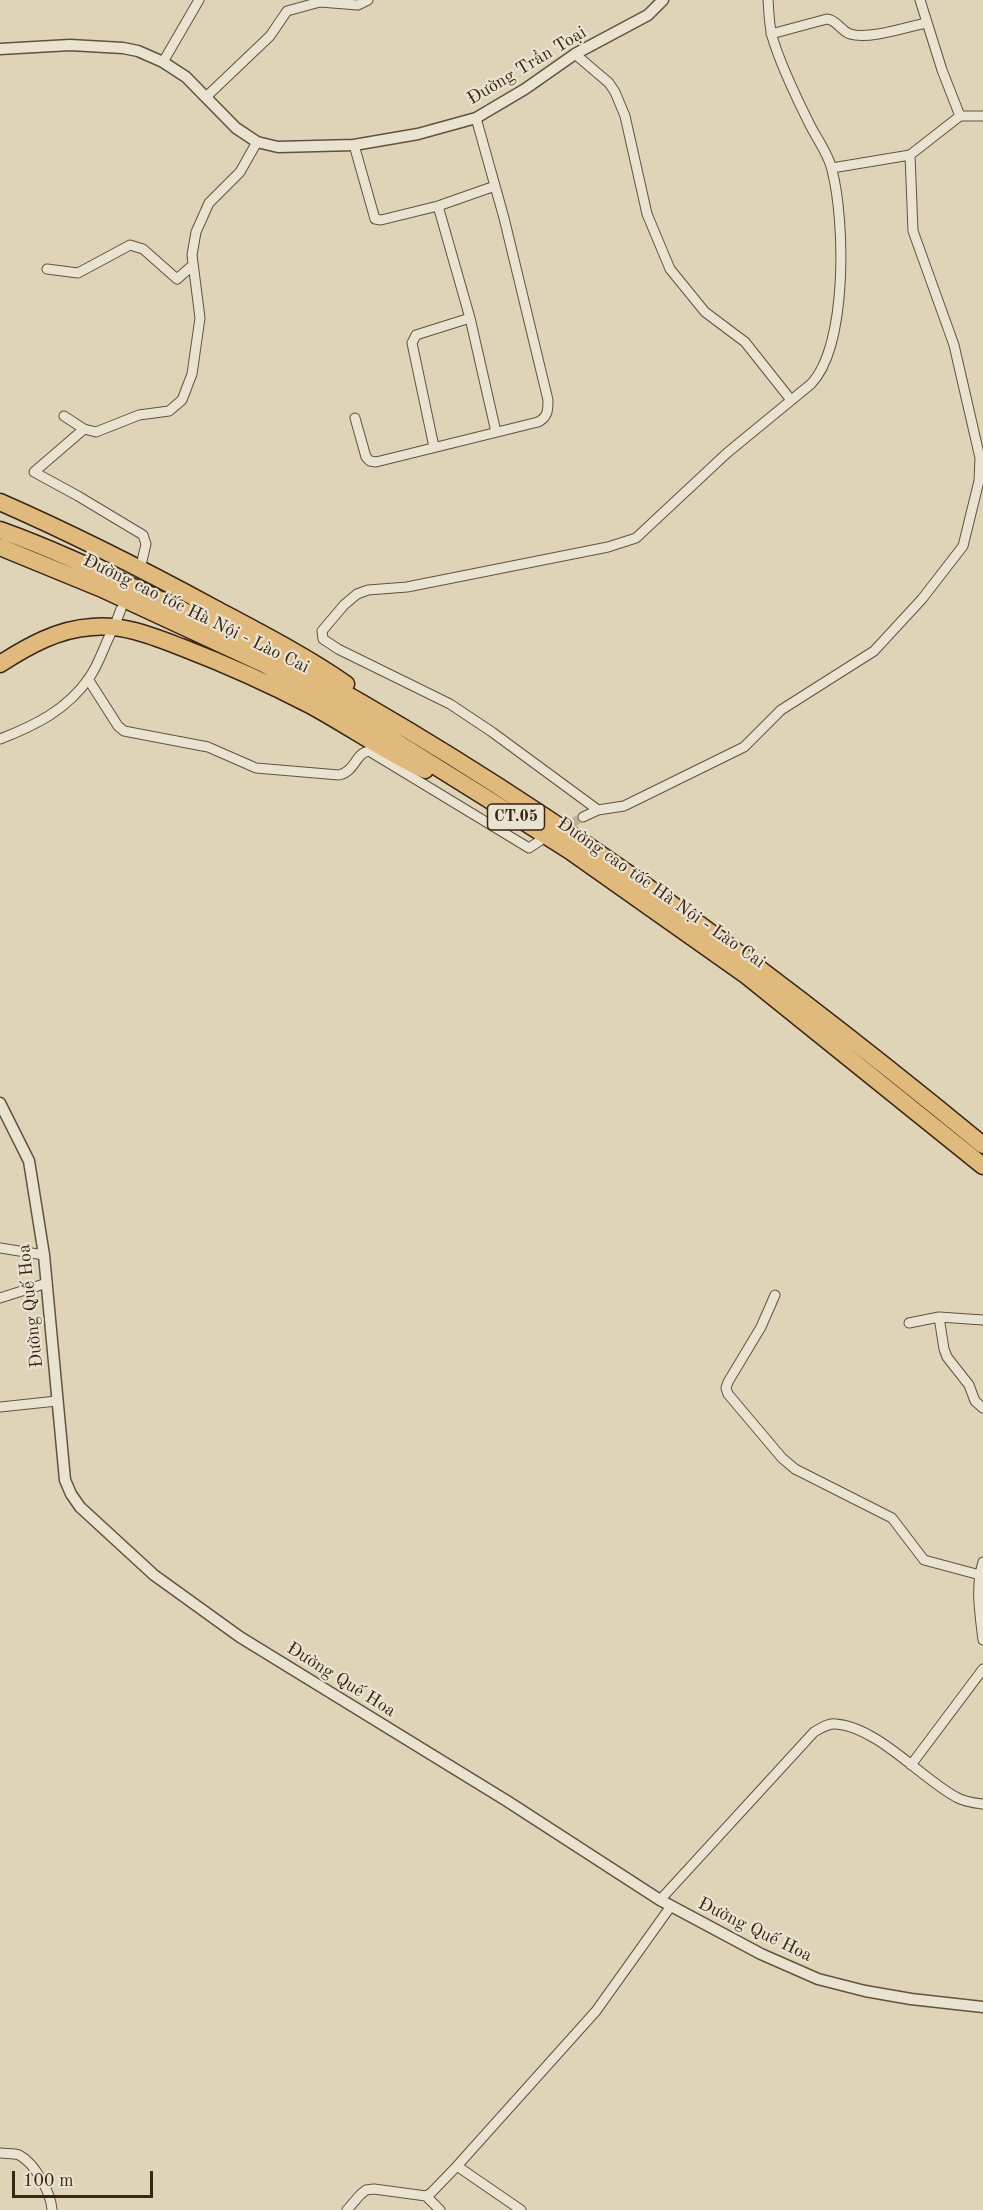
<!DOCTYPE html>
<html>
<head>
<meta charset="utf-8">
<style>
	body { margin:0 }
	#map { position:relative; width:983px; height:2210px; overflow:hidden; background:#e0d4b8; font-family:"Old Standard TT",serif }
	canvas { display:block }
	.scale { position:absolute; left:12px; top:2171px; width:141px; height:27px; box-sizing:border-box; border:3px solid #392514; border-top:0; padding-left:8px; font-size:18px; line-height:21px; white-space:nowrap; color:#392514; -webkit-text-stroke:4px #ebe3d1; paint-order:stroke }
</style>
</head>
<body>
<div id="map">
<canvas width="983" height="2210"></canvas>
<div class="scale">100 m</div>
</div>
<script>
const context = document.querySelector('canvas').getContext('2d');
context.lineJoin = 'round';
function strokePath(path, color, width, dash) { context.strokeStyle = color; context.lineWidth = width; context.lineCap = dash ? 'butt' : 'round'; context.setLineDash(dash || []); context.stroke(path); }
function write(font, color, halo, rows, align = 'center') {
  context.font = font + ' "Old Standard TT",serif'; context.lineWidth = 4.5; context.setLineDash([]); context.textBaseline = 'middle'; context.strokeStyle = halo; context.fillStyle = color; for (const [text, x, y, turn = 0] of rows) {
    context.save(); context.translate(x, y); context.rotate((+turn || 0) * Math.PI / 180); context.textAlign = isNaN(turn) ? turn : align; if (halo) context.strokeText(text, 0, 0); context.fillText(text, 0, 0); context.restore();
  }
}
strokePath(new Path2D(`
	M559 830 583 817`), '#bfb197', 9, [9, 4.5]);
const minor = new Path2D(`
	M920 0 942 70 960 116
	M771 34 827 19C837 20 841 31 850 34 868 40 907 27 926 23
	M575 54 609 83 615 92 625 116 647 214 670 269 705 312 745 342 791 400
	M163 62 199 0
	M206 97 270 36 287 11 320 2 358 5 368 0
	M354 145 375 219 381 220 438 206
	M832 168 910 155 960 116H983
	M47 269 78 273 130 245 143 249 177 279 193 265
	M470 318 496 432
	M64 416 84 429 96 432 139 415 169 411 182 400 192 374 200 318 192 255 196 232 209 203 240 172 257 142
	M355 418 366 457 370 461 376 462 538 422C548 417 548 410 548 400L504 218 476 118
	M84 429 34 472 78 496 143 535 146 544 142 561
	M434 447 412 343 416 335 470 318 438 206 495 186
	M116 622 121 609
	M88 679 118 726 124 731 208 747 256 768 339 775C356 771 355 753 369 751L529 848 547 836
	M0 739C34 726 67 710 89 678 98 666 103 649 110 635
	M598 810 492 732 450 704 338 649 323 639 322 631 344 605 357 594 368 590 407 587 608 547 636 538 727 453 811 384C848 345 845 220 832 170 829 155 817 139 810 125 797 99 780 64 772 36 769 25 769 12 768 0
	M583 817 598 810 624 806 744 747 781 710 874 651 922 599 963 546 979 481 980 458 954 345 913 231 910 155
	M0 1248 44 1255
	M775 1295 761 1327 728 1382 726 1388 728 1394 782 1458 795 1469 892 1518 924 1560 980 1575
	M0 1298 47 1283
	M939 1317 944 1349 947 1357 969 1385 975 1401 983 1408
	M909 1323 939 1317 983 1320
	M0 1407 57 1401
	M983 1562C975 1587 980 1615 983 1640
	M911 1765 983 1669
	M660 1900 814 1732C821 1728 828 1723 836 1724 877 1727 921 1778 956 1797 964 1802 974 1803 983 1804
	M0 2153C6 2154 13 2153 19 2155 35 2163 51 2193 52 2210
	M457 2166 521 2210
	M426 2196 440 2210
	M347 2210 360 2195 366 2190 374 2189 426 2196 431 2193 457 2166 596 2011 671 1906`);
const tertiary = new Path2D(`
	M0 49 70 45 123 48 138 51 163 62 186 77 236 128 257 142 278 147 354 145 418 134 476 118 525 89 575 54 648 15 663 0
	M0 1103 29 1161 44 1255 65 1480 71 1494 80 1507 154 1575 240 1637 507 1801 660 1900 761 1954 818 1979 865 1991 911 1999 983 2007`);
const motorway = new Path2D(`
	M0 502C73 534 144 570 214 608 259 632 304 655 346 684
	M0 530C59 551 115 579 171 605 205 621 239 635 272 653 527 789 760 962 983 1145
	M0 547 100 588 266 665 350 713 491 801 570 851 747 976 983 1166
	M0 664C28 646 58 629 92 627 123 624 152 636 181 647 225 664 268 683 310 705 349 726 385 752 425 770`);
strokePath(minor, '#63513d', 11);
strokePath(tertiary, '#63513d', 13);
strokePath(motorway, '#392514', 19);
strokePath(minor, '#ebe3d1', 9);
strokePath(tertiary, '#ebe3d1', 10);
strokePath(motorway, '#e0ba7c', 16);
for (const [x, y, w] of [
	[516,817,57]
]) { const box = new Path2D(); box.roundRect(x - w / 2, y - 13, w, 26, 4.5); context.fillStyle = '#ebe3d1'; context.fill(box); strokePath(box, '#392514', 1.5); }
write('bold 16px', '#392514', null, [
	["CT.05",516,817]
]);
write('18px', '#392514', '#ebe3d1', [
	["Đường Trần Toại",527,66,-31],
	["Đường cao tốc Hà Nội - Lào Cai",196,614,26],
	["Đường cao tốc Hà Nội - Lào Cai",661,893,35],
	["Đường Quế Hoa",31,1306,-96],
	["Đường Quế Hoa",341,1680,32],
	["Đường Quế Hoa",755,1930,26]
]);
</script>
</body>
</html>
